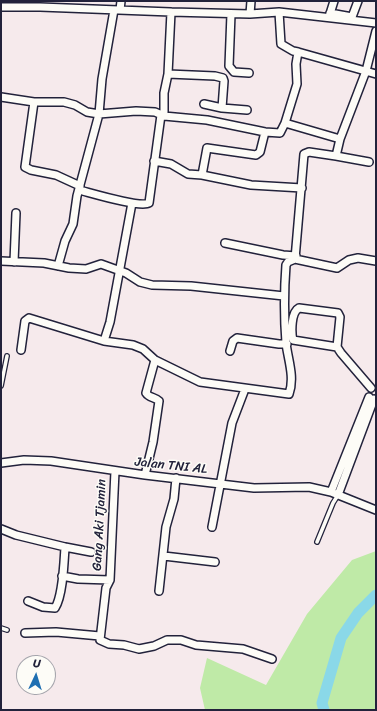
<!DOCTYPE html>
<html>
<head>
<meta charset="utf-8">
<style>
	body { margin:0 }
	#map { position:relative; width:377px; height:711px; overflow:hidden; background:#f6eaec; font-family:Sriracha,sans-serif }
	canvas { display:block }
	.frame { position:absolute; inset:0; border:2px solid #22223b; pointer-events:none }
	.north { position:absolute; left:16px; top:655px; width:40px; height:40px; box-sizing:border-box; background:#fdfcf7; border:1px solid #a5a5ac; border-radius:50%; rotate:4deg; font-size:11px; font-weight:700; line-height:16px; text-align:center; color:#22223b }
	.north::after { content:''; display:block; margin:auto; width:14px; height:18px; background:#1f6fb2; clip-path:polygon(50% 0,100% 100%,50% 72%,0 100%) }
</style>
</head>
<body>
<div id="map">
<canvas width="377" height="711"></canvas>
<div class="frame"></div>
<div class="north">U</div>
</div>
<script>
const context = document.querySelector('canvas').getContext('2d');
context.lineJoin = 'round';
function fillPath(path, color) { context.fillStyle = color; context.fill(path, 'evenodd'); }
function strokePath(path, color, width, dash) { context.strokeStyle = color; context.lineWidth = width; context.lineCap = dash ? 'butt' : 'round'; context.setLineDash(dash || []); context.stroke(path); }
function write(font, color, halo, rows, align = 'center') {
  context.font = font + ' Sriracha,sans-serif'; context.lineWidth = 3; context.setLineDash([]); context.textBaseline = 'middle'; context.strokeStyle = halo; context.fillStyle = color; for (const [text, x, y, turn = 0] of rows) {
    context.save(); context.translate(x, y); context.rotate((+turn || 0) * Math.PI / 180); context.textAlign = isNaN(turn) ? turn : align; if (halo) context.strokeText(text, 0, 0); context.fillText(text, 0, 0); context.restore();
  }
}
fillPath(new Path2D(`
	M376 551V710H205L200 688 207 658 266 685 307 614 352 560Z`), '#bfeaa7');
strokePath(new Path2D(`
	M324 710 322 703 341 638 358 613 376 595`), '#8ad8e8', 11);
const lane = new Path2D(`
	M1 386 7 356
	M317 542 333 503 338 495
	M1 628 7 630`);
const street = new Path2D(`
	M1 7H40L171 12 250 14 279 12 376 23
	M120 10 121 1
	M279 12 281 44 293 51 298 52
	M330 13 352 17 358 1
	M231 14 229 66 234 72 249 73
	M250 14 251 1
	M329 17 334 1
	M168 74 215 76 223 78 224 81 222 108 247 110
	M1 97 34 102H64L75 105 87 112 99 114 136 111 155 112 164 116 207 120 265 132 280 133 285 123 297 84 296 64 298 52 376 74
	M34 102 25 167 31 170 56 175 80 186
	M204 104 222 108
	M164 116V93L168 74 171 12
	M285 123 340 139
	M265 132 260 152 256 155 207 148 202 175 251 185 302 188
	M336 156 369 162
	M154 161 171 164 188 174 202 175
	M79 190C91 193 140 208 149 203L161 115
	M225 243 283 255 296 256
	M295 259 304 154 309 152 336 156 340 139 366 71 376 31
	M1 261 44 263 69 268 86 269 101 264 126 273 140 282 152 285 191 286 284 296
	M14 262 16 213
	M58 266 65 241 73 224 77 196 99 114 102 79 114 10
	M104 341 110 322 132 203
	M337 347 293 340C291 332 291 312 299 308L338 313 340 317 337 347 341 353 371 388
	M21 350 25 321 29 318 104 341 133 345 143 349 155 360 200 382 289 394C295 377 288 360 286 343 284 317 284 291 286 265L288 262 295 259 337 268 349 260 358 258 376 261
	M230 351 233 341 237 338 279 344H287
	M1 463 24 460 51 461 145 475 254 488 309 487 331 492 376 510
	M115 471 110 580 106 588 100 640 109 644 124 645 139 649 154 646 167 640H181L196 645 243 649 272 659
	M145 475 153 442 159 401C155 397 149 398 146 393L155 360
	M331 492 369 397
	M338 495 374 399
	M212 527 232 423 245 389
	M1 529 16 535 65 547 91 552
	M164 556 215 562
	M62 576 78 579 110 580
	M159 591 166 527 174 499 176 478
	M28 601 43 607 55 608C63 596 64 562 65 547
	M25 633 56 632 100 636`);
strokePath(lane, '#22223b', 6);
strokePath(street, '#22223b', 10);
strokePath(lane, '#fdfcf7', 3.5);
strokePath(street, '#fdfcf7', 7);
write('13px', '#22223b', '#fdfcf7', [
	["Jalan TNI AL",171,466,6],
	["Gang Aki Tjamin",100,525,-87]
]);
</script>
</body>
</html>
